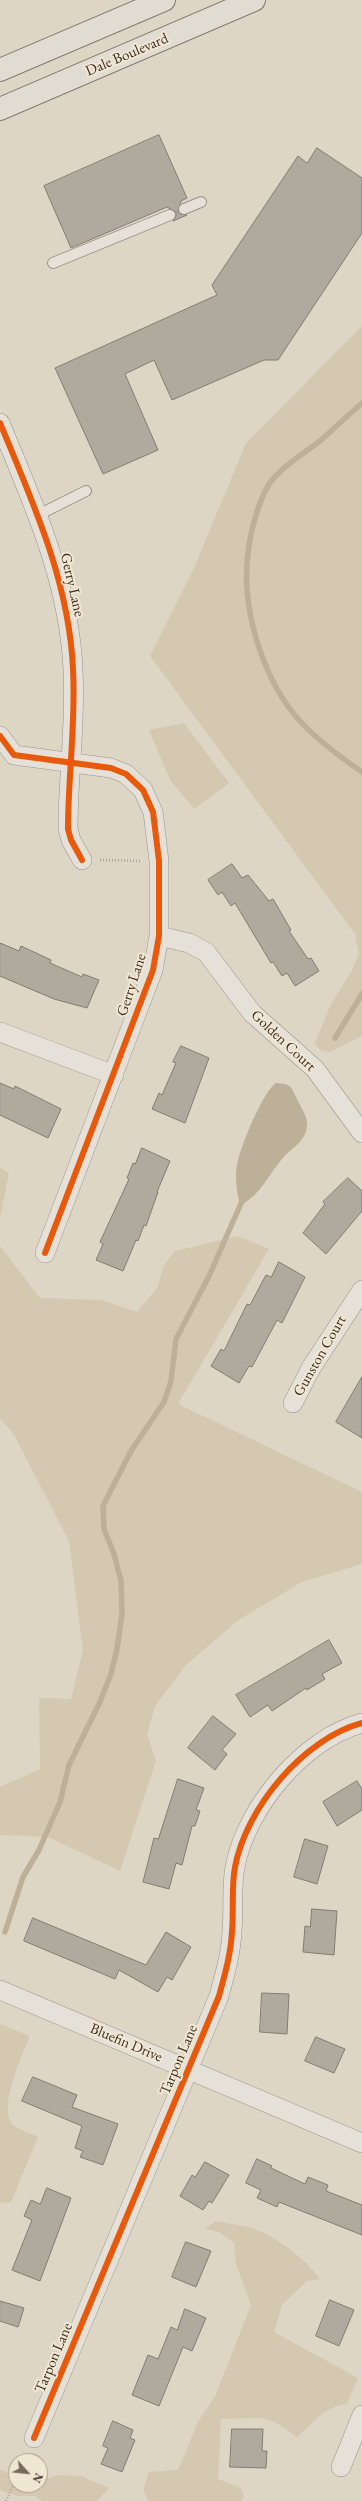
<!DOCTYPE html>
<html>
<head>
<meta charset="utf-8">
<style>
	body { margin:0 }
	#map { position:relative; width:362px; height:2501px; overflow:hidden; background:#ded6c4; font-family:"EB Garamond",serif }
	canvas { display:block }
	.north { position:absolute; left:8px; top:2453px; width:40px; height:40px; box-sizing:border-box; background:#f0e7d2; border:1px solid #a99d8e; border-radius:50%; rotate:117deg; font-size:11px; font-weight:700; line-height:16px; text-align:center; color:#3f2e27 }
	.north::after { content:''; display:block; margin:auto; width:14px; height:18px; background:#77695e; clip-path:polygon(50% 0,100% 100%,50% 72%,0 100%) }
</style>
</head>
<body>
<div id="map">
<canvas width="362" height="2501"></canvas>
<div class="north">N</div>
</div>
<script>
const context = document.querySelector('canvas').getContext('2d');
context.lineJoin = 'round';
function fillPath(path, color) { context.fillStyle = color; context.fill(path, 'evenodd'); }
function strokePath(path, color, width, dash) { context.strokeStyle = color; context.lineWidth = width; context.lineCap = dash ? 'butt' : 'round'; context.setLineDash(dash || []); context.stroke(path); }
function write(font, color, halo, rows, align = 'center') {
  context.font = font + ' "EB Garamond",serif'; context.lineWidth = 4; context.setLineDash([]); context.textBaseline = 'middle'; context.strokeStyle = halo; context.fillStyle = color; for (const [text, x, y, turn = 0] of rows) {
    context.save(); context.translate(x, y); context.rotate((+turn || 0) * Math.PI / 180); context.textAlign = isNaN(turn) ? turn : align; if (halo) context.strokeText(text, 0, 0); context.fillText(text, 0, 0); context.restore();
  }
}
fillPath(new Path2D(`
	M362 326V1036L330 1052 320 1050 315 1043 331 1004 351 972 359 954 355 934 150 656 194 568 246 443Z
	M184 723 229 783 194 809 170 780 149 730Z
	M0 1168 9 1173 0 1218Z
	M238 1236 269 1249 178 1404 362 1492V1564L302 1582 237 1621 186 1665 155 1706 147 1734 156 1761 120 1871 48 1837 0 1835V1787L40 1769 39 1698 71 1699 83 1650 69 1541 13 1433 0 1419V1246L40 1298 101 1300 137 1312 157 1288 164 1265 175 1251Z
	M0 2024 30 2036C21 2057 0 2103 11 2123 17 2129 30 2133 38 2137L11 2202 0 2203Z
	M216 2221C230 2224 246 2225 259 2231 281 2240 306 2260 320 2279L307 2281 282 2305 274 2332 358 2378 347 2404C322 2407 315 2423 297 2437L275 2422 260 2418 221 2419 218 2479 241 2488 244 2497 241 2501H148L143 2489 149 2472 178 2470 198 2422 215 2396 251 2305 236 2264 234 2243 219 2232 205 2229Z
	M0 2469 16 2477V2485H40V2480L59 2475 81 2476 109 2488 97 2501H42L35 2496H17L0 2490Z`), '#d4c8b0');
fillPath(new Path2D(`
	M276 1083C291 1084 291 1086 297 1099 302 1110 310 1119 306 1131 303 1143 289 1150 282 1159 266 1178 263 1192 240 1206 237 1193 234 1174 238 1160 242 1144 263 1091 276 1083Z`), '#bdb099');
strokePath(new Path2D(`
	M362 403C348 415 335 428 321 440 305 453 286 463 272 480 260 496 252 526 249 545 244 578 247 606 256 638 276 705 305 733 362 772
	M335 1038 362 994
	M5 1932 23 1877 39 1850 60 1802 69 1765 99 1704 111 1674 117 1649 122 1614 121 1581 114 1554 104 1529 103 1506 131 1451 164 1402 171 1381 176 1339 209 1276 243 1199`), '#bdb099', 5.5);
const building = new Path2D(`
	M159 135 187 198 181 201 178 211 180 214 187 215 173 221 176 216V212L167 207 71 248 44 186Z
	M317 148 362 178V233L278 360H264L172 400 154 360 125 374 158 450 103 474 55 368 217 295 212 285 298 156 307 163Z
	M232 864 242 878 248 875 269 901 273 899 291 930 289 931 308 959 311 958 319 971 295 986 287 973 282 976 273 962 271 963 235 903 231 906 222 892 218 895 208 880Z
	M0 943 19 951 21 946 51 960 50 963 82 977 83 974 99 980 87 1008 54 999 0 976Z
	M181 1046 209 1058 185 1123 152 1109 159 1093 162 1095 176 1063 173 1062Z
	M0 1083 14 1089 15 1086 61 1109 48 1138 0 1115Z
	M142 1148 170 1161 157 1192H158L146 1226 144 1225 138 1241 136 1240 123 1271 96 1260 103 1244 100 1242 129 1179 127 1178 133 1163 135 1164Z
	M348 1178 362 1191V1211L326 1254 303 1233 325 1204 323 1202Z
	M279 1262 305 1277 282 1323 277 1320 252 1367 249 1366 239 1383 211 1366 221 1349 224 1351 247 1304 250 1305 266 1275 271 1277Z
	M362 1377V1438L336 1422Z
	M329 1640 342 1663 322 1674 325 1679 307 1690 306 1688 272 1711 268 1705 250 1717 236 1695Z
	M213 1716 236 1734 222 1750 227 1754 215 1770 188 1748Z
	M178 1779 204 1788 196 1810 200 1811 195 1826H192L182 1865 176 1863 169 1889 143 1882 154 1838 158 1839Z
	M357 1781 362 1789V1810L337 1826 323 1802Z
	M305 1839 328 1846 317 1884 294 1877Z
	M312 1909 337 1911 334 1955 303 1952 305 1926 310 1927Z
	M33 1918 146 1965 166 1932 191 1947 172 1980 167 1977 158 1992 119 1970 115 1979 24 1941Z
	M262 1993 289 1994 287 2034 260 2032Z
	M316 2037 345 2049 334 2073 305 2061Z
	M33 2077 77 2095 72 2107 118 2124 103 2165 80 2157 83 2151 75 2148 82 2126 22 2101Z
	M257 2159 272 2166 271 2168 305 2184 308 2177 328 2185 326 2191 362 2205V2235L279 2202 277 2207 257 2198 261 2190 246 2183Z
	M205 2162 229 2175 212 2203 209 2201 203 2210 180 2196 192 2175 195 2177Z
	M47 2188 71 2198 40 2281 12 2270 32 2220 24 2216 31 2200 40 2204Z
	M186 2242 211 2251 196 2287 172 2277Z
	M330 2300 354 2310 339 2346 316 2336Z
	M0 2301 24 2308 18 2327 0 2321Z
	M185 2309 206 2318 192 2351 183 2347 159 2406 132 2395 148 2355 158 2359 171 2327 177 2330Z
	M113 2421 133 2430 130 2438 135 2440 122 2472 101 2464 108 2448 103 2446Z
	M232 2429H263L262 2451H267L266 2468 230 2467Z`);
fillPath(building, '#b0aa9e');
strokePath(building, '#827b72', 1);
const service = new Path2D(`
	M184 209 201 202
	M53 263 170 215
	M38 515 86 491`);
const minor = new Path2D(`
	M0 423C33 503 69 581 73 669 76 723 68 776 68 829L71 840 82 860
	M0 736 14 755 111 768 126 774 143 790 153 812 159 861V936L153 970 45 1253
	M159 936 189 943 206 952 252 1013 315 1069 362 1133
	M0 1032 114 1075
	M293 1403 311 1368 362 1290
	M0 1990 362 2143
	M34 2438 219 1996C225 1974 231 1953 232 1931 234 1909 231 1888 235 1867 246 1808 303 1739 362 1723
	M341 2467 362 2415`);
const primary = new Path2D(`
	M0 70 164 0
	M0 109 254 0`);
strokePath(service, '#999287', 12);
strokePath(minor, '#999287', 20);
strokePath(primary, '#827b72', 24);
strokePath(new Path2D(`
	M100 860 141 861
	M24 2461 27 2455
	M6 2501 16 2479`), '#a9a59e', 2.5, [1, 2]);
strokePath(service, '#e5e1d8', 10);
strokePath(minor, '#e5e1d8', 19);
strokePath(primary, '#e1dcd2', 22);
strokePath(new Path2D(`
	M0 423C33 503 69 581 73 669 76 723 68 776 68 829L71 840 82 860
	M0 736 14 755 111 768 126 774 143 790 153 812 159 861V936L153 970 45 1253
	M34 2438 219 1996C225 1974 231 1953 232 1931 234 1909 231 1888 235 1867 246 1808 303 1739 362 1723`), '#e8590c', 6);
write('15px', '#3f2e27', '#f0e7d2', [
	["Dale Boulevard",127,55,-23],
	["Gerry Lane",72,585,77],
	["Gerry Lane",132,985,-72],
	["Golden Court",283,1041,43],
	["Gunston Court",320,1356,-60],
	["Bluefin Drive",126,2043,23],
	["Tarpon Lane",179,2060,-67],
	["Tarpon Lane",54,2358,-67]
]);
</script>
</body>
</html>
